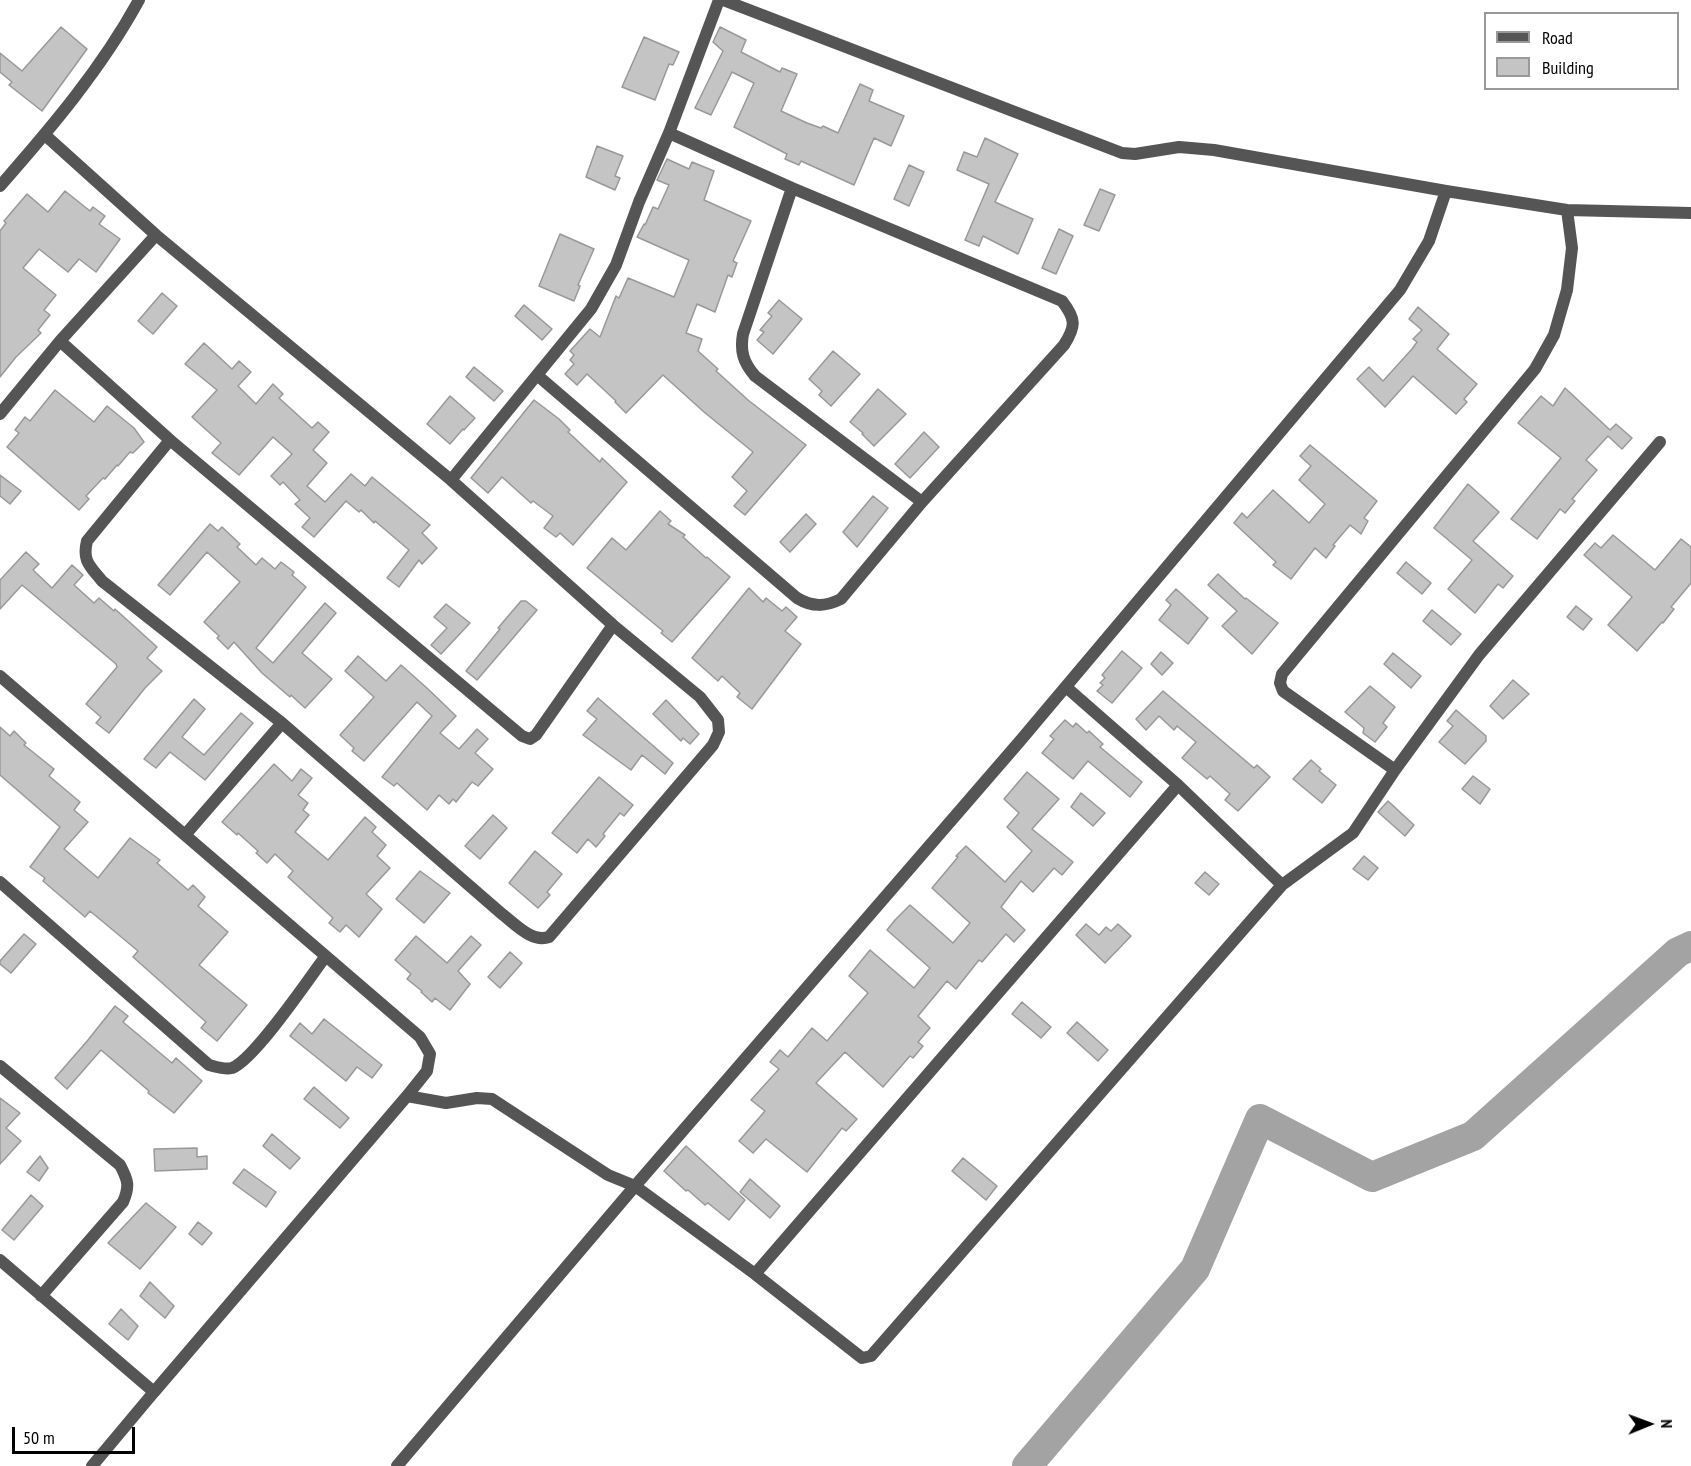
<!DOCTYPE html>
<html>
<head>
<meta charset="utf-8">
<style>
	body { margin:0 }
	#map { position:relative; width:1691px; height:1466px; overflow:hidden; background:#fff; font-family:"PT Sans Narrow",sans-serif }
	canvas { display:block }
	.legend { position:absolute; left:1484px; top:12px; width:195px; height:78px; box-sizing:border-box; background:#fff; border:2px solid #999; margin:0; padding:8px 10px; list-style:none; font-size:18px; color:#000 }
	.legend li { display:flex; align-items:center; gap:12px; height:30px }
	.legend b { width:30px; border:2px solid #999 }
	.north { position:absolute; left:1619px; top:1394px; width:60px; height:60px; -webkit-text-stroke:4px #fff; paint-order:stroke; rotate:89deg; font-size:16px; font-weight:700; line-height:24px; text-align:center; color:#000 }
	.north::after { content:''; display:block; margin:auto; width:21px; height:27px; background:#000; clip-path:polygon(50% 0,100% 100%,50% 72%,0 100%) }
	.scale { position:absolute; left:12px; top:1427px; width:123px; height:27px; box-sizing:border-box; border:3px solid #000; border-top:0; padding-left:8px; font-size:18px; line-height:21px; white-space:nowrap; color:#000; -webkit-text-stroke:4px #fff; paint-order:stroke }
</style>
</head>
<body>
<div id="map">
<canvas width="1691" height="1466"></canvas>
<ul class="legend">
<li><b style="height:8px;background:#555"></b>Road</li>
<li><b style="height:16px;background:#c4c4c4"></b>Building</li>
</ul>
<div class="north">N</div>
<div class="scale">50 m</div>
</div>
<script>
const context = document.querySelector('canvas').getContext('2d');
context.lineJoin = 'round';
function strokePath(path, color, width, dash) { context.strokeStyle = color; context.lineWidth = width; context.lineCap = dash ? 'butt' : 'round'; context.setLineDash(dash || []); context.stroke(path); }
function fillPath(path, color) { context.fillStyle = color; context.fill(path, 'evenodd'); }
strokePath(new Path2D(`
	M1027 1466 1195 1269 1260 1119 1372 1177 1473 1136 1678 952 1691 946`), '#a3a3a3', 30);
const building = new Path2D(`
	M61 27 87 49 42 111 9 85 12 82 0 72V53L22 71Z
	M720 27 746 40 741 52 780 72 782 68 797 74 781 111 807 123 821 128 823 126 838 133 860 84 873 90 869 101 904 116 891 146 874 138 854 185 801 161 799 165 785 159 787 154 734 127 754 83 732 72 711 115 695 108 723 51 713 42Z
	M644 37 679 52 673 65 669 64 655 100 622 87Z
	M985 138 1018 154 995 202 1033 219 1018 254 983 236 979 246 965 240 989 184 957 170 964 152 977 157Z
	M597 146 623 156 615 176 620 178 615 190 586 177Z
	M667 159 689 169 692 162 714 171 704 200 751 221 733 261 737 263 732 277 728 275 715 312 697 304 686 333 702 339 698 351 718 369 716 371 748 400 806 445 745 515 734 506 747 491 732 477 753 452 704 412 663 375 626 413 615 402 616 401 587 374 577 385 565 374 574 364 570 360 574 355 570 351 590 329 600 337 616 296 619 298 628 278 674 297 689 260 637 237 644 224 645 225 653 207 658 209 669 185 657 180Z
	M909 165 924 172 909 206 894 199Z
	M1100 189 1115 195 1099 231 1084 225Z
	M65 191 90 211 93 207 105 216 99 224 120 239 96 272 79 259 68 272 39 249 23 268 56 295 44 310 50 315 38 330 41 333 16 357 0 377V231L6 223 4 221 27 194 48 212Z
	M1059 229 1073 236 1056 274 1042 268Z
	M560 234 594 249 578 285 580 286 574 301 539 286Z
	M162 293 177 306 153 334 138 321Z
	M779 300 802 319 773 354 757 340 764 332 760 330 772 316 768 313Z
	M524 305 552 329 542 340 515 316Z
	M1418 307 1449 334 1437 349 1477 384 1464 399 1467 402 1456 414 1413 376 1385 407 1357 379 1369 367 1383 381 1412 349 1417 342 1413 339 1422 330 1409 319Z
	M204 343 232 369 239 361 251 372 238 386 256 404 273 384 283 394 279 398 312 428 318 422 329 432 313 450 327 463 307 486 325 502 351 474 365 486 372 477 430 525 422 533 437 548 422 564 419 560 399 587 387 578 409 550 375 521 374 523 361 510 359 512 346 501 314 537 302 527 310 518 295 504 300 500 283 482 280 485 271 476 292 454 273 437 239 475 212 453 221 443 192 417 217 390 185 364Z
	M833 351 860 374 831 406 819 395 822 391 809 379Z
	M474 367 503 391 494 401 466 377Z
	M1565 388 1610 430 1616 424 1632 438 1622 449 1608 436 1586 460 1597 470 1572 499 1575 501 1565 513 1560 509 1537 539 1511 519 1561 458 1518 423 1541 396 1553 406Z
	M878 389 906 414 874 446 862 434 863 433 850 422Z
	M55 390 94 422 107 406 134 428 144 442 133 453 130 452 118 466 117 465 105 479 103 478 86 496 89 499 79 510 7 447 19 433 15 430 25 417 30 421Z
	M450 396 475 418 464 430 463 429 450 444 427 424Z
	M534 400 559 419 570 430 568 432 600 462 602 458 627 482 573 545 560 533 556 537 544 528 553 516 533 501 531 503 502 477 488 493 471 478Z
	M924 432 939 447 910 478 895 464Z
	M1310 445 1377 501 1364 518 1368 521 1361 534 1350 525 1333 545 1335 546 1326 558 1315 548 1291 579 1273 565 1276 562 1234 523 1242 513 1247 518 1273 490 1309 523 1325 504 1299 480 1311 466 1300 456Z
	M0 475 21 491 10 504 0 496Z
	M1468 484 1499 512 1473 541 1513 576 1503 588 1498 584 1475 613 1448 589 1472 560 1434 528Z
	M873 496 888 508 857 547 843 532Z
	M660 511 671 521 668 524 685 535 683 537 706 558 707 557 730 577 672 642 661 633 663 631 587 568 612 538 626 550Z
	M806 514 816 524 790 552 780 542Z
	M210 524 218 531 222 527 240 544 237 547 256 565 262 558 275 569 281 562 294 572 292 575 306 587 256 648 273 663 325 603 336 613 302 653 332 679 305 708 291 695 290 697 262 673 234 642 228 649 217 638 219 636 204 622 240 582 207 552 170 595 158 585Z
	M1613 535 1655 570 1681 539 1691 547V583L1671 607 1674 609 1663 623 1662 622 1637 651 1608 625 1632 597 1584 555 1595 543 1601 548Z
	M26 552 39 564 33 570 52 588 72 565 83 575 74 585 94 603 99 598 114 611 115 609 157 647 147 658 162 671 145 688 109 733 96 723 101 717 86 704 117 667 116 664 22 585 0 609V580Z
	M1406 562 1431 583 1422 594 1397 573Z
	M1218 574 1245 599 1246 598 1278 623 1252 654 1222 626 1237 611 1208 585Z
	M749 588 763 602 766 598 782 611 786 607 797 617 785 631 801 644 752 709 737 697 740 693 722 676 718 681 692 658Z
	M1176 589 1208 618 1188 644 1159 620 1171 605 1166 600Z
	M521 601H526L537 610 477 680 466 671 500 629 498 628Z
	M446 604 470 623 441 654 431 645 447 628 434 617Z
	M1576 606 1592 619 1583 630 1567 617Z
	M1432 610 1461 634 1451 645 1423 621Z
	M1122 651 1142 668 1112 703 1097 691 1103 685 1100 683 1105 678 1102 675Z
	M1161 652 1173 663 1162 675 1151 664Z
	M1393 653 1421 676 1411 688 1384 664Z
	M358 656 386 681 401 665 428 689 456 716 440 733 459 749 477 729 488 739 475 753 493 769 478 786 472 782 456 802 453 799 449 804 439 795 427 810 397 783 394 786 382 777 432 716 417 702 364 761 352 751 354 748 340 735 374 697 345 671Z
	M1513 680 1529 694 1503 719 1490 706Z
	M1370 686 1395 707 1383 723 1387 727 1375 742 1363 733 1364 728 1345 712Z
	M1163 691 1254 768 1257 765 1270 777 1238 811 1225 800 1230 794 1210 776 1207 779 1182 758 1196 742 1177 726 1174 730 1159 716 1146 730 1136 719Z
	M598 698 673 763 665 774 642 755 631 770 583 735 597 719 587 711Z
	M194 699 205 709 182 737 204 755 241 713 253 723 205 780 170 752 156 768 144 759Z
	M666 700 699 734 690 744 683 738 681 741 653 714Z
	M1456 710 1486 736V741L1465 764 1439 742 1453 726 1447 721Z
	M1065 720 1073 727 1076 723 1087 733 1089 731 1103 744 1100 747 1142 782 1130 797 1088 761 1073 779 1042 753 1054 739 1050 736Z
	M0 727 10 736 14 731 26 743 24 745 54 769 49 776 80 802 74 810 88 822 64 849 98 878 130 838 160 860 157 863 188 890 193 885 205 897 198 906 228 932 199 965 247 1005 217 1041 201 1028 206 1022 133 957 138 951 90 911 85 917 43 881 45 878 30 867 60 827 0 775Z
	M1311 760 1321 769 1319 771 1336 785 1322 803 1293 779Z
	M274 764 292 781 301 769 312 778 298 795 308 803 303 810 309 815 295 832 328 860 365 817 376 827 372 832 386 845 377 856 390 868 366 894 382 909 359 937 346 925 340 932 329 923 333 918 288 877 293 871 275 854 267 863 256 853 258 851 238 833 237 835 222 822Z
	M1027 772 1059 799 1032 829 1073 862 1062 875 1054 868 1033 892 1021 881 1001 907 1025 930 1014 942 1006 934 982 962 979 960 956 989 947 981 918 1016 930 1028 918 1042 923 1046 913 1058 910 1056 883 1087 845 1052 816 1083 857 1119 846 1131 842 1128 807 1172 766 1139 753 1153 739 1141 765 1111 751 1100 779 1069 770 1062 780 1050 788 1057 812 1028 827 1041 868 993 849 976 870 950 914 988 930 968 887 930 895 920 910 905 953 943 970 923 932 888 958 857 956 856 966 846 1005 882 1032 851 1007 827 1019 813 1004 799Z
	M1473 776 1490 789 1480 804 1462 789Z
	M599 777 633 805 624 816 620 813 603 834 605 836 596 847 588 839 577 853 552 833Z
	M1081 793 1105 813 1093 826 1071 807Z
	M1388 801 1414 825 1405 836 1378 812Z
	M493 815 507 828 480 859 465 846Z
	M535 851 562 874 547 892 550 895 538 908 509 883Z
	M1364 856 1378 868 1368 880 1353 869Z
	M420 871 450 893 424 923 396 899Z
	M1205 872 1219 884 1209 895 1195 883Z
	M1086 924 1099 935 1106 927 1111 931 1118 924 1131 936 1105 963 1076 935Z
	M24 934 36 944 11 973 0 964V961Z
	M416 936 447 963 471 936 481 945 458 971 470 984 450 1010 435 998 432 1002 421 992 422 991 407 979 411 974 395 960Z
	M510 952 522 963 500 988 488 977Z
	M1022 1002 1051 1027 1041 1038 1012 1014Z
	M115 1006 128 1016 123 1022 172 1063 176 1058 202 1081 174 1113 148 1093 149 1091 101 1050 67 1089 55 1078 88 1040Z
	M324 1019 382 1065 372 1078 357 1067 346 1081 290 1036 300 1023 312 1034Z
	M1077 1022 1108 1050 1098 1061 1067 1033Z
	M314 1087 349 1118 340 1128 304 1099Z
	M0 1098 20 1113 6 1128 21 1141 0 1164Z
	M272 1134 300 1158 290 1169 263 1146Z
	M686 1146 745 1200 729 1220 708 1203 705 1205 688 1190 686 1191 664 1171Z
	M197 1148V1157L207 1156V1169L155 1171 154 1149Z
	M40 1156 48 1168 39 1181 27 1172Z
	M963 1158 997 1186 986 1200 952 1171Z
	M244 1169 276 1192 266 1207 233 1183Z
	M750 1179 780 1206 770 1218 740 1192Z
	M31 1195 43 1206 14 1240 2 1230Z
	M146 1203 176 1227 140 1269 108 1243Z
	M198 1222 212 1233 202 1245 189 1234Z
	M150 1282 174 1306 165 1318 140 1296Z
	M121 1309 138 1326 128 1340 109 1324Z`);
fillPath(building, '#c4c4c4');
strokePath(building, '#999', 1.5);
strokePath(new Path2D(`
	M723 0 1122 153 1135 154 1179 147 1214 150 1446 191 1567 210 1691 213
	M45 135 156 235 451 480 613 625 700 697 718 720 719 732 713 745 549 937C532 943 515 924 502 914L282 723 102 581C90 566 82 561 87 541L170 440
	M0 186C51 128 102 68 139 0
	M792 188 743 334C740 351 743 362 755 376L922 502
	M156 235 60 341 170 440 522 736 530 739 536 735 613 625
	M537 375 797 598C812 607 825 607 841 599L922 502 1064 345C1076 326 1076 319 1062 301L792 188 669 133
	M0 414 60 341
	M451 480 591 309 616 265 639 202 669 133 719 0
	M0 676 420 1037 430 1054 427 1071 407 1096 154 1392 0 1260
	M1395 770 1283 691 1280 683 1282 674 1535 369 1554 335 1567 290 1572 248 1567 210
	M1178 785 1282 885
	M185 835 282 723
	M0 882 209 1065C217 1067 224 1070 232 1068 254 1060 309 979 325 957
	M0 1066 120 1165C128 1180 130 1186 123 1202L41 1296
	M407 1096 446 1103 477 1098 492 1099 608 1175 635 1186 1020 741 1400 290 1429 241 1446 191
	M755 1274 1178 785 1066 687
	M92 1466 154 1392
	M397 1466 635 1186 755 1274 862 1358 871 1356 1282 885 1353 833 1395 770 1479 655 1660 442`), '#555', 12);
</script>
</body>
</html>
